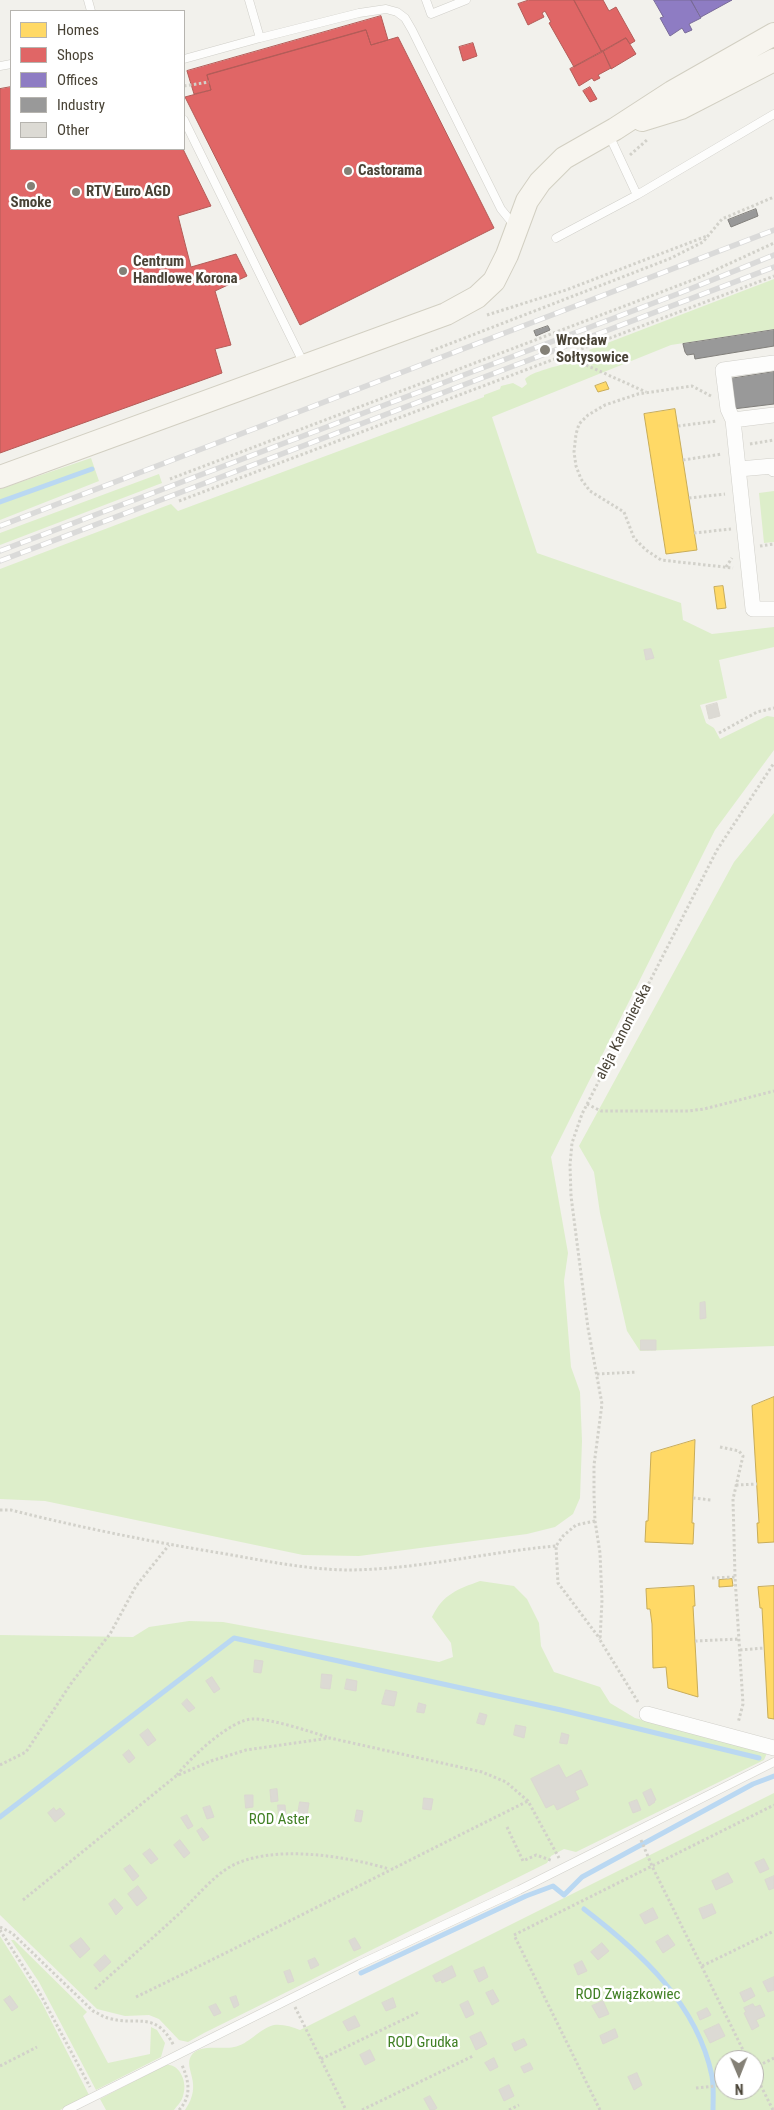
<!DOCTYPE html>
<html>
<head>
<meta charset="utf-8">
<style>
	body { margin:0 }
	#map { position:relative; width:774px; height:2110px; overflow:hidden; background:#f2f1ec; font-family:"Roboto Condensed",sans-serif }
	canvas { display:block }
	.legend { position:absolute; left:10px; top:10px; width:175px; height:140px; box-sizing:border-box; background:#fff; border:1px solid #b6b4af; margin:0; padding:6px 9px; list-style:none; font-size:15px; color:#494336 }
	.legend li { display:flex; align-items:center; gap:10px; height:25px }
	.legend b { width:25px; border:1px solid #b6b4af }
	.north { position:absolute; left:714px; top:2050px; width:50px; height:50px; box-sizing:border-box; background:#fff; border:1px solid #b6b4af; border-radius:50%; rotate:179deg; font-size:14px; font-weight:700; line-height:20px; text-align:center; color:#494336 }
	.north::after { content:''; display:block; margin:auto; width:18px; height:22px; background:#848076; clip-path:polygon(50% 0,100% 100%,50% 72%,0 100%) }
</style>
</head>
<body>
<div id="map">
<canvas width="774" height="2110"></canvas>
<ul class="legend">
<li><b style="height:14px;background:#ffd966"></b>Homes</li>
<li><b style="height:14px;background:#e06666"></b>Shops</li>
<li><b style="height:14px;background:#8e7cc3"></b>Offices</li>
<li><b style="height:14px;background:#999"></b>Industry</li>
<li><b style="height:14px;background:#dcdad4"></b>Other</li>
</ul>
<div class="north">N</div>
</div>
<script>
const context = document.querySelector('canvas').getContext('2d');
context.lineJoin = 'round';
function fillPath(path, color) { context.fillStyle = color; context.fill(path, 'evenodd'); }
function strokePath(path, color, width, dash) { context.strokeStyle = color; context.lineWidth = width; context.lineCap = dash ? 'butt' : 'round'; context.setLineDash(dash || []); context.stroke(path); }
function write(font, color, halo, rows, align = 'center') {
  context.font = font + ' "Roboto Condensed",sans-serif'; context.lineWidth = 5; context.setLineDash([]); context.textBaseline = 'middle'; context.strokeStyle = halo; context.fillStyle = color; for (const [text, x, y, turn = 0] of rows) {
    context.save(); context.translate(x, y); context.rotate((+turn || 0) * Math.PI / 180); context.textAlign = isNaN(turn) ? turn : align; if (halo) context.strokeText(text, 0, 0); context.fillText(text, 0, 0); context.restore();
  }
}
fillPath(new Path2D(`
	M774 279V329L671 345 492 417 537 553 681 603 683 620 712 634 774 627V647L719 660 727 698 700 705 706 723 714 728 720 739 767 716 774 717V750L715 830 551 1157 568 1253 564 1281 571 1367 580 1392 582 1441 580 1498 573 1514 555 1527 527 1534 359 1556 303 1555 45 1501 0 1499V569L171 504 178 511 484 397V395L500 389 501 386 513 383 522 388 527 384 525 379C531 372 560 365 570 363L572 365 584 363 593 367 586 362 579 361 578 359 591 354 589 350Z
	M91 458 99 481 0 520V489Z
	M159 474 162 483 0 545V533Z
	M774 491V542L764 543 759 493Z
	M774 813V1346L640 1351 627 1331 600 1213 594 1172 579 1146 734 862Z
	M480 1581 514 1586 527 1599 539 1623 541 1646 554 1672 600 1687 610 1703 635 1718 767 1753 764 1760 576 1852 564 1849 551 1856 547 1863 204 2033 188 2042 179 2040 159 2019 149 2015 125 2016 97 2009 0 1915V1635L133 1637 149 1627 189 1621 223 1622 439 1662 453 1657 451 1643 432 1617C443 1594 458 1589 480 1581Z
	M774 1793V2110H185C204 2083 183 2069 191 2056 199 2043 221 2050 234 2047 248 2045 260 2028 274 2025 283 2024 292 2027 300 2030ZM724 2060H754V2090H724Z
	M0 1936 41 2001 89 2095 60 2110H0Z
	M11 1940H14L87 2012 83 2016 108 2063 150 2054 151 2027 157 2030 165 2043 161 2057 96 2090 39 1982Z
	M165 2065C180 2063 188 2083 183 2096 182 2101 177 2106 174 2110H106L100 2099Z`), '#ddeeca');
const homes = new Path2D(`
	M606 382 609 389 598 392 595 386Z
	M675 409 697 550 666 554 644 414Z
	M723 586 726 608 717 609 714 587Z
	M774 1397V1542L758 1543 757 1523H759L752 1406Z
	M695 1440 692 1523H694L693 1544 645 1542 646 1521H648L651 1453Z
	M732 1579 733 1586 719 1587V1580Z
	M694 1586 695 1606H693L698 1697 668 1688 666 1667 653 1668 652 1624 650 1609H647L646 1589Z
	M774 1586V1719L768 1718 762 1608H760L758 1587Z`);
fillPath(homes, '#ffd966');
strokePath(homes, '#c8ac58', 1);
const shops = new Path2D(`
	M529 0H574L602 52 574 67 549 23 551 22 545 11 542 13 544 17 528 25 518 4Z
	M574 0H603L609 11 616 7 635 41 630 44 626 38 602 52Z
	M381 16 388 40 371 45 366 30 207 75 211 90 194 94 187 71Z
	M366 30 371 45 398 37 494 228 300 325 185 97 211 90 207 75Z
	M626 38 636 54 611 69 603 51Z
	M473 43 477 56 463 61 459 47Z
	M603 51 611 68 598 75 600 78 594 81 592 78 579 86 570 69Z
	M11 87V149H183L211 206 178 216 191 267 236 254 247 276 215 291 231 345 215 349 222 373 0 453V89Z
	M590 87 597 99 590 102 583 91Z`);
fillPath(shops, '#e06666');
strokePath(shops, '#b35c58', 1);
const offices = new Path2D(`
	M654 0H691L701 18 689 24 692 30 685 33 682 28 670 36 660 18 663 17Z
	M691 0H732L701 17Z`);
fillPath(offices, '#8e7cc3');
strokePath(offices, '#796b99', 1);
const industry = new Path2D(`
	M756 209 758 216 731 227 728 220Z
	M548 326 550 330 536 336 534 331Z
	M774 330V346L695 359 694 354 687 355 685 352 683 344Z
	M774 372V404L733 409 729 379Z`);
fillPath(industry, '#999');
strokePath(industry, '#817f7b', 1);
strokePath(new Path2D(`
	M0 502 92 469
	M0 1817 234 1638 561 1710 759 1758
	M584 1909C640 1952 697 2003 712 2076 714 2087 713 2099 713 2110
	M361 1973 526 1896 553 1886 564 1895 582 1877 753 1784 774 1776`), '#bad8f2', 5);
const building = new Path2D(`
	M651 649 654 658 646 660 644 650Z
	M717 703 720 716 709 719 706 706Z
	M705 1302 706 1318 700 1319V1303Z
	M641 1340H656V1350H641Z
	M255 1660 263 1661 261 1673 254 1672Z
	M322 1674 332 1675 330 1689 321 1688Z
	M212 1677 220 1689 214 1693 206 1681Z
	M347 1679 357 1681 356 1691 345 1689Z
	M386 1690 397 1692 394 1706 382 1704Z
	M187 1699 195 1708 189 1712 182 1704Z
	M419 1703 426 1705 424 1713 417 1712Z
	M480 1713 487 1715 484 1725 477 1723Z
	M516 1725 526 1727 524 1738 514 1735Z
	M148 1729 156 1740 148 1746 140 1735Z
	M562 1733 569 1735 567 1744 560 1743Z
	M129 1750 135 1758 129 1763 123 1755Z
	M559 1765 566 1778 581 1770 588 1785 575 1791 579 1799 557 1810 554 1804 546 1808 531 1779Z
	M277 1789 278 1801 271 1802 270 1790Z
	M651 1789 656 1800 654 1801 655 1802 649 1806 643 1793Z
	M245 1795H253V1807L246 1808Z
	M424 1798 433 1799 431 1810 423 1809Z
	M637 1800 641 1810 633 1813 629 1803Z
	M300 1802 309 1803 307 1815 298 1814Z
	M278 1805H285L286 1816H279Z
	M210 1806 214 1817 207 1819 203 1808Z
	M54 1808 56 1811 60 1808 65 1814 55 1822 48 1813Z
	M357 1810 363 1811 361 1822 355 1821Z
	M187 1815 193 1826 188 1829 181 1818Z
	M202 1828 209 1837 203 1841 197 1831Z
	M180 1840 190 1853 184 1858 174 1845Z
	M150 1849 158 1859 151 1864 143 1854Z
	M764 1859 769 1869 760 1873 755 1863Z
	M130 1865 139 1876 133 1881 124 1869Z
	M728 1873 733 1882 716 1890 712 1881Z
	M774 1876V1888L769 1890 765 1880Z
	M138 1886 147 1898 137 1906 128 1894Z
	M115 1899 123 1908 116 1915 109 1904Z
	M712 1904 716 1913 703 1919 699 1909Z
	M653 1908 658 1918 645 1924 640 1915Z
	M668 1935 675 1945 663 1953 656 1942Z
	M81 1938 90 1949 80 1958 70 1946Z
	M355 1938 361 1948 354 1951 349 1941Z
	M602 1943 609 1951 598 1960 591 1952Z
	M105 1955 111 1962 100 1972 94 1965Z
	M315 1958 319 1965 311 1969 308 1961Z
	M582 1961 587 1971 578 1975 574 1965Z
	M452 1966 456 1976 442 1983 441 1980 436 1982 433 1976Z
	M484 1967 488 1977 479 1982 474 1971Z
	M290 1970 294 1981 288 1983 284 1972Z
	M774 1977V1990L768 1992 763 1982Z
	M751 1988 755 1996 744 2002 740 1993Z
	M493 1990 499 2001 492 2005 486 1993Z
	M10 1996 18 2007 12 2011 4 2000Z
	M236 1996 239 2005 234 2008 230 1998Z
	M393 1998 396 2007 386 2011 382 2003Z
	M468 2001 474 2014 466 2018 460 2005Z
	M603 2001 609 2014 599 2018 592 2006Z
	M216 2004 221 2013 214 2016 209 2007Z
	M753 2004 755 2007 760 2005 765 2016 756 2020 759 2026 752 2030 744 2013 746 2012 744 2008Z
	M707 2008 711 2015 700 2020 697 2013Z
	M355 2016 360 2026 348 2031 343 2022Z
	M719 2024 725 2036 710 2043 704 2031Z
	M615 2029 618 2037 603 2044 600 2036Z
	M481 2032 487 2044 476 2050 470 2037Z
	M405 2034 410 2045 402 2049 397 2037Z
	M524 2039 527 2045 515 2051 512 2044Z
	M370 2050 375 2060 365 2065 360 2055Z
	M494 2058 498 2067 490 2071 485 2063Z
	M530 2063 533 2069 524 2073 521 2067Z
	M637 2073 642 2085 634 2090 628 2077Z
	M509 2085 514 2096 504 2101 499 2090Z
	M430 2096 437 2108 434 2110H430L424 2099Z`);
fillPath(building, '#dcdad4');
strokePath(building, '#dbd8d1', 1);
const lane = new Path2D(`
	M88 0 91 11
	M426 0 431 14 466 0
	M260 38 359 13 386 9 397 12 405 18 412 30 501 209 514 225
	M184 59 260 38 249 0
	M0 66 11 64
	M184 120 304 364
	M609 135 637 195 774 114
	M556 238 637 195
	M67 2110 360 1964 519 1890 774 1762`);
const street = new Path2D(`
	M774 415 733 420 753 609H774
	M733 420 728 409 723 370 774 363
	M739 469 773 466 774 469
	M647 1714 774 1748`);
const secondary = new Path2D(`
	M642 120 681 108 774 60
	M0 477 446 314 477 297 494 281 507 255 527 201 540 182 564 158 615 129 672 92 774 34`);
strokePath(lane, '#d0cfc9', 9);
strokePath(street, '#d0cfc9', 16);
strokePath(secondary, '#d2cfc2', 24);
strokePath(new Path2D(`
	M184 86 209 82
	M630 155 648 139
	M487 315 566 290 707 236
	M431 351 669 259 703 242 722 219 774 197
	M586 365 646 392
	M711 396 692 386 638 394 605 405 588 415 579 424 576 434 574 452 576 466 581 479 590 491 624 512 634 538 646 550 661 560 733 568
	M678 426 717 421
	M750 444 774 440
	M683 460 722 454
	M170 479 622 307 698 278 774 243
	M689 498 725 494
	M179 501 774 276
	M694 533 731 529
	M760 546 774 544
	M726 567 732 558
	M719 733 757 712 774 708
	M587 1104 601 1111H688L704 1109 774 1091
	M597 1374 637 1372
	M720 1447 739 1451 743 1456 733 1499 735 1577 743 1704 738 1723
	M736 1485 757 1484
	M693 1498 711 1500
	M0 1510H11C82 1528 153 1542 226 1554 266 1561 305 1569 346 1570 416 1570 486 1552 556 1546
	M595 1521 576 1525 563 1536 556 1546 558 1583 600 1639
	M712 1578 735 1577
	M695 1641 739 1639
	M740 1650 764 1648
	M638 1702 600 1640 602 1600 600 1553 595 1521 594 1495V1465L602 1404 588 1328 571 1196 570 1165 572 1143 582 1114 717 850 774 763
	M0 1765 26 1752 72 1682 110 1634 136 1586 169 1545
	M177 1775C190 1758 231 1719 253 1719 273 1719 308 1731 327 1737
	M507 1827 523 1861 536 1855 553 1861
	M641 1840 652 1866 748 2060
	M23 1900 176 1776 211 1761 246 1750 330 1738 482 1772 506 1782 528 1801 559 1858
	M0 1927 12 1933 93 2011C98 2013 103 2017 108 2018 137 2027 155 2009 174 2046
	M0 1930 37 1988 90 2087
	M702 1966 774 1931
	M95 1989C124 1963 153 1938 181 1912 194 1899 213 1877 228 1868 269 1843 346 1856 389 1869
	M136 1997C268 1933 397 1866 528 1801
	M295 2007 346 2110
	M321 2059 419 2012
	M0 2066 37 2047
	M754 2068 774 2058
	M754 2072 773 2110
	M696 2088 724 2085
	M179 2110C192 2096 189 2081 182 2065
	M362 2110 473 2056
	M509 2110 519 2105
	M600 2110 514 1935 774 1805`), '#d2d1ca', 3, [2.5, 2.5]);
strokePath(lane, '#fdfdfc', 8);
strokePath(street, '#fdfdfc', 15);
strokePath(secondary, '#f7f5ef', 22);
const rail = new Path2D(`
	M0 526 774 230
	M0 551 680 293 774 255
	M0 561 774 267`);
strokePath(rail, '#dadad9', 5.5);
strokePath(rail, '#fff', 4, [11]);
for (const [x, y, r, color] of [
	[348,171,5,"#848076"],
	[31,186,5,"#848076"],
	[76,192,5,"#848076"],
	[123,271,5,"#848076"],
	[545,350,6,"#848076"]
]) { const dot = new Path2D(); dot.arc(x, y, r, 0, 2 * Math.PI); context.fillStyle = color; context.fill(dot); strokePath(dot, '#fff', 2); }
write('bold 15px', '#494336', '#fff', [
	["Castorama",358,171],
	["RTV Euro AGD",86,192],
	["Smoke",31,203,"center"],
	["Centrum",133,262],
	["Handlowe Korona",133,279],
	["Wrocław",556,341],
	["Sołtysowice",556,358]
], 'left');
write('15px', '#494336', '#fff', [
	["aleja Kanonierska",624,1032,-63]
]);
write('15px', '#418025', '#fff', [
	["ROD Aster",279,1820],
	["ROD Związkowiec",628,1995],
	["ROD Grudka",423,2043]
]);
</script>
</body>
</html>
